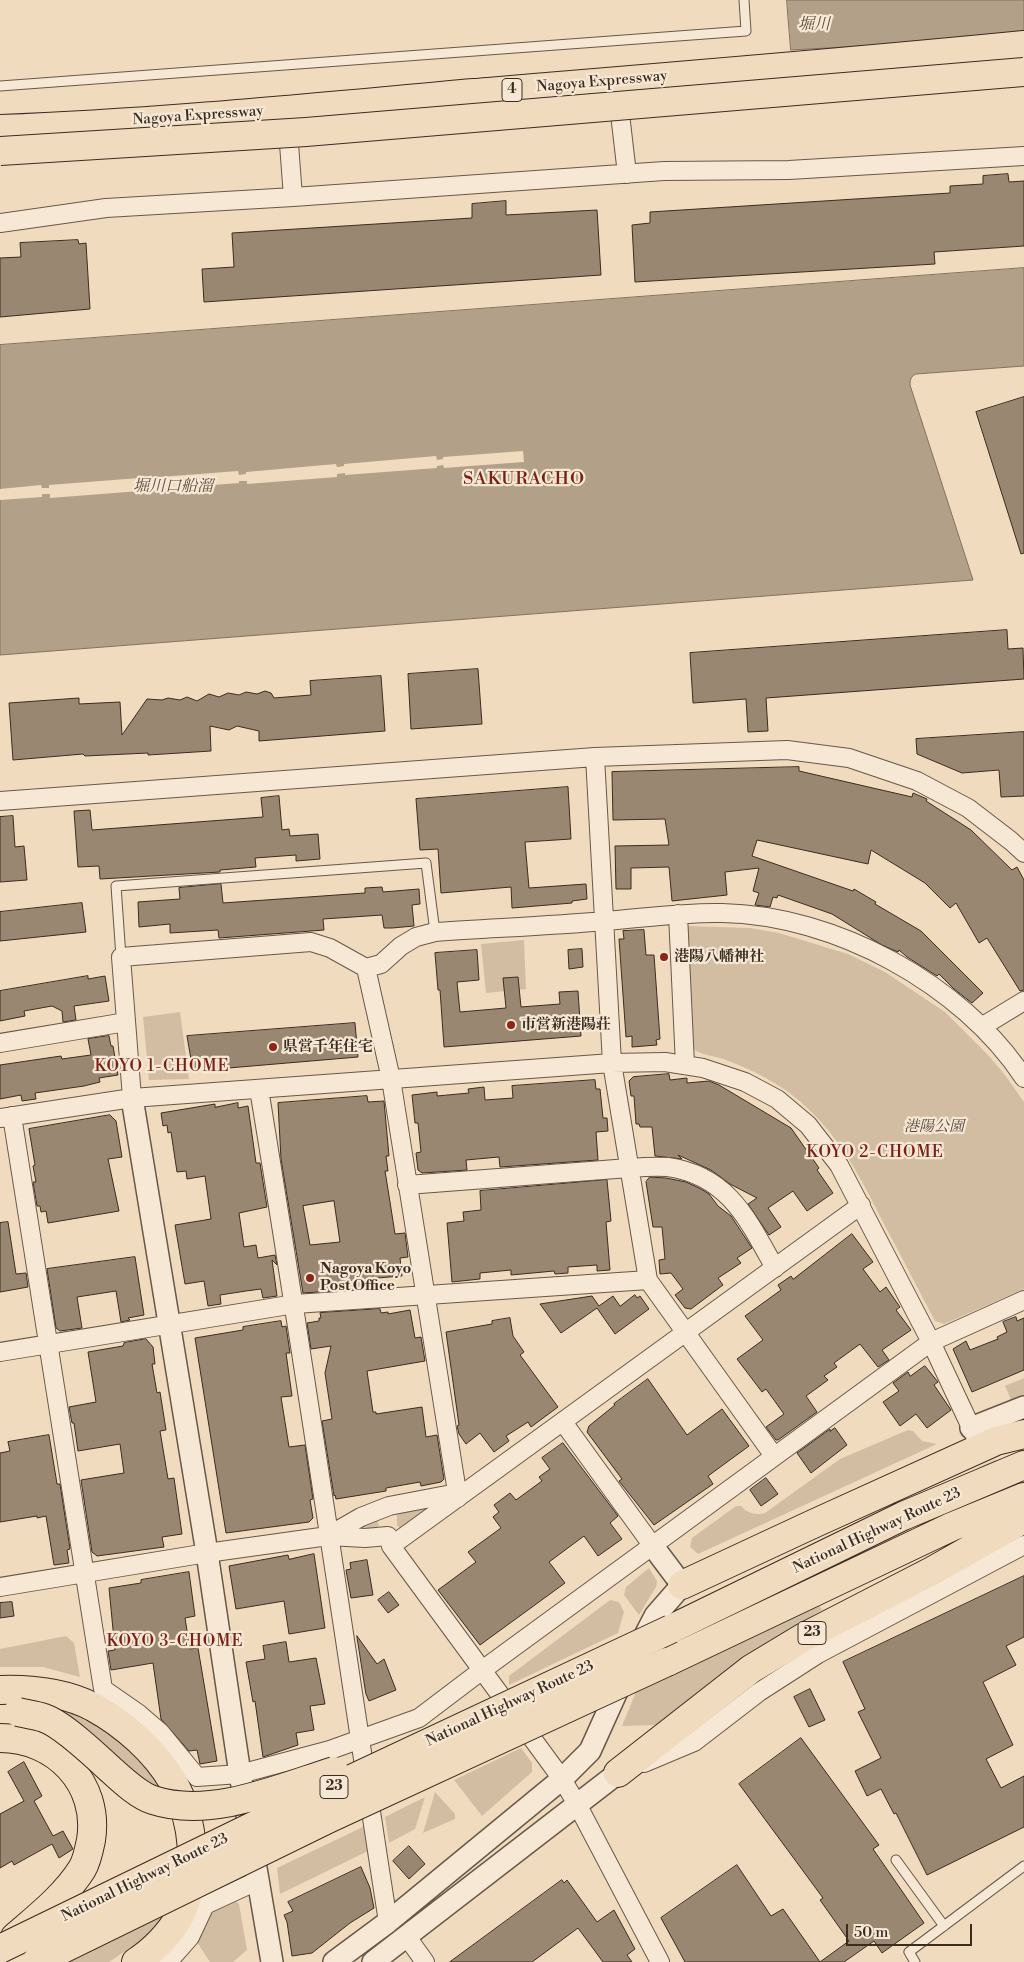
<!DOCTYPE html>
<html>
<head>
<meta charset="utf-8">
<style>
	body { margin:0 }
	#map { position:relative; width:1024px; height:1962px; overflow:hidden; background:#f1dbbe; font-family:"Libre Bodoni",serif }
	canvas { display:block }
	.scale { position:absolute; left:846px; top:1924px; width:126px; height:22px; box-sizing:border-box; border:2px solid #3b2c20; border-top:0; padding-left:6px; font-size:15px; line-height:18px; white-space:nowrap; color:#3b2c20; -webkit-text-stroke:4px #f6e8d5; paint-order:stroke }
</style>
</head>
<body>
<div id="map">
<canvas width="1024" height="1962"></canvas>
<div class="scale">50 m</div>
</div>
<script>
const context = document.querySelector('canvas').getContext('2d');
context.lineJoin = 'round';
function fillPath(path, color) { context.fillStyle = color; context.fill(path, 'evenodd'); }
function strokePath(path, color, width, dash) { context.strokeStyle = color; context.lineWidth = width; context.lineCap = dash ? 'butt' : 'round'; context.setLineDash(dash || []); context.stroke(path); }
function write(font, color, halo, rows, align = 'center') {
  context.font = font + ' "Libre Bodoni","Noto Serif JP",serif'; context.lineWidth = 4.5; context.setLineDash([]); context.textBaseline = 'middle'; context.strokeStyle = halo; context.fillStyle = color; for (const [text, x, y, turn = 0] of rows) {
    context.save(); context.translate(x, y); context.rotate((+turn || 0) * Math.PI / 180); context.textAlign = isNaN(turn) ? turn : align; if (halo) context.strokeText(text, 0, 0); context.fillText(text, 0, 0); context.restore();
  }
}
fillPath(new Path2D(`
	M689 926 750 928 779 933 848 954 885 972 945 1012 989 1056 1005 1075 1024 1102V1289L944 1324 935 1321C918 1289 902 1257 885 1226 858 1172 833 1122 781 1087 764 1076 745 1067 726 1060 713 1055 699 1056 688 1045L685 932Z
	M524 940 526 989 486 993 481 944Z
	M180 1012 189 1079 149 1080 143 1017Z
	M1024 1378V1398L1012 1402 1005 1386Z
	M908 1430 913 1431 922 1441 937 1444 698 1554 690 1547 692 1538 736 1506H741C748 1514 756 1515 765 1513L840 1459Z
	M442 1504 401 1530 397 1525V1515L400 1511Z
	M375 1517C379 1523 380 1526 376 1533L340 1532Z
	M649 1568 657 1581 656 1587 639 1615 624 1595 626 1587Z
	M610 1600 619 1602 624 1612 618 1633 509 1685V1676Z
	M819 1605 822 1610 757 1649 655 1725 622 1726 636 1692Z
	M66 1636 74 1643 80 1677 43 1667H0V1649Z
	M55 1708C74 1714 93 1720 109 1731 131 1747 148 1771 164 1791L151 1788Z
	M521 1748 532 1763V1772L482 1816 454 1780Z
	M435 1792 455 1814V1819L423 1833Z
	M425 1797 415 1829 389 1843 385 1817Z
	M365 1826 368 1851 280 1894 277 1868Z
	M233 1899 239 1904 247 1950 233 1962H210L197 1942 206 1927 209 1914Z
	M164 1916 149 1935 109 1962H67Z`), '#d2bda3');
const water = new Path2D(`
	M787 0H1024V37L791 50Z
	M1024 268V366L916 374C911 376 910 380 910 385L973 580 0 655V345Z`);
fillPath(water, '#b3a088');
strokePath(water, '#83725e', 1);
fillPath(new Path2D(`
	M523 451 524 462 444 468 443 465 437 466V468L345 475V473L337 474V477L247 484V481H239V483L148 490 147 487H140V491L50 498V494H42V497L0 500V489L41 485 42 488H49V485L139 478 140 481H147V478L238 471 239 475 246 474V472L336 464 337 467 344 466V464L436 456 437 460 443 459V457Z`), '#f1dbbe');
const building = new Path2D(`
	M1008 174 1009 182 1024 181V246L934 252 935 264 635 282 632 225 650 223V212L950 193V186L983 184V176Z
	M506 201V215L597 210 601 275 204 302 202 269 234 267 232 233 472 218V204Z
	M78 240 79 244 86 243 90 309 0 317V258L21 257 20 243Z
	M1024 397V553L1021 554 976 412Z
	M1007 630 1008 649 1023 648 1024 679 766 698 768 731 748 732 746 699 693 703 690 653Z
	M478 669 482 724 411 729 408 674Z
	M381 676 385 731 259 741V731L237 726 229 730 210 726 211 751 148 755V753L85 756 83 754 13 760 9 703 79 698V704L120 702 122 735 147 699 162 700 168 698 180 700 187 697 197 701 209 694 219 697 228 693 239 695 246 692 257 694 265 691 271 693 274 698 311 695 310 681Z
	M1024 732V796L1001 797 999 770 962 773 917 754 916 739Z
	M799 767V771L912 797 913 793 927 799 926 801 971 830 1012 870 1017 867 1024 880V990L1020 991 987 938 979 943 956 903 950 908 925 883 871 850 868 864 757 840 752 856 853 891 854 889 876 902 875 904 921 931 983 993 972 1003 954 989 939 974 937 976 907 957 899 950 898 952 882 945 832 914 778 895 777 898 773 897 770 907 755 905 759 893 753 891 759 868 725 872 727 895 672 901 669 867 631 868V889H616L615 846 669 845 665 819 613 820 612 772Z
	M568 787 571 839 525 842 529 888 586 884 587 899 572 901V903L512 908 511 887 441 893 438 849 420 850 416 799Z
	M279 796 282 830 289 829 290 836 318 834 320 859 296 861V855L255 858 256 867 220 870V872L100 879 99 866 78 867 74 811 90 810 92 830 263 817 261 798Z
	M13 816 15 847 24 846 27 880 0 882V817Z
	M221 884 223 903 365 893V888L382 887 383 892 419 889 420 904 412 905 414 926 392 928H384L382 915 323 919 324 930 219 938 218 930 170 933V924L139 927 138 902 180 899 179 888Z
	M82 903 86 932 0 941V912Z
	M644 930 646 955H654L660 1039 656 1040 657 1045 632 1047V1036L626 1037 619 939H624L623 931Z
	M582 949 583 967 569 969 568 950Z
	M477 950 479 980 457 982 460 1012 506 1008 503 978 518 977 521 1007 560 1004 559 992 578 991 581 1036 444 1047 440 990H438L435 953Z
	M88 976V979L105 976 109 1001 74 1006 76 1020 63 1022 62 1011 52 1006 24 1011 25 1016 0 1021V991Z
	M355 1023 358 1057 193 1071 187 1036Z
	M109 1036 111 1046H113L118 1075 99 1078 100 1082 84 1086 35 1093 36 1099 22 1101 21 1095 0 1099V1065L61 1056 62 1059 91 1055 88 1039Z
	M669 1074 670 1080 687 1078V1083L709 1081 719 1085 791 1128 819 1168 817 1170 833 1193 807 1211 793 1191 768 1208 781 1227 769 1235 748 1204 757 1198 730 1184 711 1170 678 1155 682 1159 655 1156 652 1127H640L639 1124H636L634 1096H631L629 1081 633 1077Z
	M595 1080 596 1089H600L603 1118H607L608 1131 596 1132 598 1160 500 1167 499 1157 466 1160 467 1170 422 1173 418 1170 416 1153 421 1152 418 1123H415L412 1095 437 1092V1096L469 1093 468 1089 484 1087 485 1100 513 1098 512 1086Z
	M367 1096 368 1102 384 1101 389 1156H386L388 1171H385L390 1202 395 1234 405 1233 408 1257 400 1258 402 1276 377 1278 378 1288 303 1293 281 1159 278 1103ZM334 1201 340 1242 310 1245 303 1206Z
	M238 1103V1108L248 1106 256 1163H260L267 1207 239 1213 244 1247 256 1245 258 1258 275 1255 277 1265 272 1260 277 1296 263 1298 261 1289 246 1291 220 1295 221 1304 208 1306 204 1281 185 1284 175 1225 211 1219 205 1176 187 1179 186 1171 177 1172 171 1132 168 1133 167 1125 163 1126 161 1113 215 1104V1107Z
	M110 1115 116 1121 122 1157 108 1159 119 1211 48 1223 46 1211 41 1212 40 1206H37L33 1182H36L33 1166 35 1165 29 1129Z
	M650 1177 666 1178 686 1182 701 1189 709 1194 718 1206 731 1216 752 1248 737 1258 741 1263 718 1278 723 1285 691 1309 685 1308 675 1295 683 1289 671 1273 660 1274 659 1260 665 1259 662 1227H653L646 1182Z
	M607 1180 611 1221 606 1222 610 1270 597 1271V1265L568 1267V1273L555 1274 554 1271 511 1275V1270L480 1273V1279L452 1282 447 1223 464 1221 463 1212 481 1210 480 1191Z
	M8 1222 16 1274 26 1273 28 1287 0 1292V1223Z
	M852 1234 873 1262 863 1269 880 1292 886 1287 900 1307 896 1310 911 1330 882 1350 889 1360 878 1367 860 1344 834 1363 837 1367 824 1376 828 1380 806 1396 817 1412 778 1440H776L766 1427 784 1414 766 1389 762 1392 737 1359 763 1340 745 1316 781 1290 778 1285 791 1276 793 1279Z
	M135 1257 144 1315 128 1318 130 1320 121 1322 116 1291 77 1297 82 1328 60 1331 56 1328 47 1269Z
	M635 1295 637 1298 640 1296 649 1309 615 1334 597 1308 561 1333 540 1304 592 1296 599 1306 613 1296 620 1306Z
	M380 1309 381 1313 388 1312V1314L410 1310 415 1338 421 1337 425 1361 367 1371 373 1412H376V1414L422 1407 426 1437 437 1435 444 1479 441 1482 421 1486 420 1482 386 1488V1491L336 1499 335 1495 334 1496 322 1421 332 1419 325 1373 331 1346 311 1349 307 1323 319 1321V1318H321L320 1313Z
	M1016 1317 1017 1321 1024 1318V1370L972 1392 953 1349 966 1341 970 1350 998 1339 997 1337 1007 1332 1003 1322Z
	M510 1318 513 1336 524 1352 520 1355 558 1407 531 1427 528 1422 506 1436 509 1441 494 1452 480 1433 466 1444 459 1434 457 1426 459 1425 446 1332 492 1324V1321Z
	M281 1321 282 1327 286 1326 290 1353H286L292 1396 281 1397 289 1447 305 1445 313 1499 310 1500 313 1518 309 1522 226 1533 195 1338 243 1330V1327Z
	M146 1339 153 1347 155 1364H152L157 1393 160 1392 166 1430 160 1431 168 1479 174 1478 182 1534 162 1537 164 1547 97 1556 92 1552 81 1480 124 1473 120 1444 78 1451 74 1423H72L69 1407 96 1402 88 1352 123 1346 124 1343Z
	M925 1366 938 1382 934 1385 951 1410 927 1428 916 1414 900 1426 883 1402 899 1391 893 1383 908 1372 910 1376Z
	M648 1379 687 1435 722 1409 749 1446 708 1476 713 1484 654 1525 619 1481 622 1479 587 1432 589 1426 615 1405 614 1404Z
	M835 1428 847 1445 811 1473 797 1453 830 1429V1431Z
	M49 1435 57 1484H60L70 1549 67 1550 69 1563 54 1565 46 1516 37 1518V1516L0 1522V1453L10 1451 8 1442Z
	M563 1443 618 1516 610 1523 622 1539 598 1556 584 1536 549 1562 565 1583 480 1645 438 1590 476 1562 468 1552 501 1528 493 1517 499 1512 494 1505 510 1493 516 1500 542 1481 539 1477 550 1469 542 1458Z
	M766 1478 778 1494 761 1506 750 1490Z
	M314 1554 325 1628 289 1634 284 1601 236 1609 229 1566 288 1555 289 1559Z
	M367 1560 373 1595 351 1598 346 1570 351 1569 350 1563Z
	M189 1572 195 1616 185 1618 190 1649 198 1648 217 1761 200 1764 197 1750 189 1751 161 1719 153 1663 111 1670 108 1651 115 1650 109 1588 141 1583V1580Z
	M1024 1576V1637L1006 1646 1016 1665 983 1682 1013 1745 986 1759 1001 1788 1024 1776V1827L927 1875 896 1813 894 1814 881 1789 867 1796 855 1771 881 1758 858 1712 865 1709 843 1662Z
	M389 1592 399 1605 388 1613 378 1600Z
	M12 1602 14 1616 0 1618V1603Z
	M357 1636 377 1664 384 1659 396 1690 369 1701 366 1694Z
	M286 1642 289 1662 316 1658 325 1704 310 1706 314 1730 296 1733 298 1745 263 1757 255 1701 253 1702 246 1662 265 1659 263 1646Z
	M810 1689 825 1720 809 1727 794 1697Z
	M801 1738 879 1845 873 1849 924 1923 882 1953 874 1941 844 1962H820L849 1941 820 1900 823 1898 739 1784Z
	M24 1762 42 1796 34 1801 53 1836 63 1831 73 1849 59 1858 52 1844 14 1865 12 1861 0 1868V1814L24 1801 8 1772Z
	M409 1846 425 1864 409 1879 393 1861Z
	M737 1865 771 1916 783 1909 820 1962H685L661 1918Z
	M361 1867 370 1888 374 1908 350 1923 312 1953 292 1956 287 1922 284 1915 293 1911 288 1902Z
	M562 1880 564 1883 567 1880 597 1922 614 1910 635 1949 627 1955 632 1962H603L578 1928 532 1962H450Z`);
fillPath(building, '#9a8772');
strokePath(building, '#3b2c20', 1);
strokePath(new Path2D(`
	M976 1439 1011 1513`), '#cdb89e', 18, [18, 9]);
const service = new Path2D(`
	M0 86 746 31 744 0
	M121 957 116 886 426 863 435 932
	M896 1860 944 1926
	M915 1962 909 1952 1024 1866`);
const minor = new Path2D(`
	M620 114 627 174
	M289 144 293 197
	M0 223 106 208 293 197 664 171 789 170 1024 156
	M595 757 612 1063 648 1280 774 1456
	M0 801 595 757 787 750 849 758 917 781 968 808 1011 841 1024 853
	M678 914 685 1065
	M366 968 381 964 401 946 416 937 435 932C492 928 549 926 605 921 644 918 683 912 722 913 835 915 962 984 1024 1078
	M983 1026 1024 1001
	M0 1043 126 1022
	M259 1089C305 1366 345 1645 388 1922
	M132 1098 121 957 311 942 330 948 366 968 391 1079 458 1498
	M12 1116 103 1689 139 1714 160 1732 197 1777 240 1774 330 1750 419 1718 481 1671 931 1342 1024 1300
	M0 1118 132 1098 612 1063 665 1062 703 1068 745 1082 777 1099 808 1125 839 1165 931 1342 975 1436
	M407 1185 629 1168C642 1167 656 1166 668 1167 729 1176 748 1220 775 1268
	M0 1352 295 1304 648 1280
	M563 1422 652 1545
	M328 1536 361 1517 389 1506 457 1493
	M391 1546 861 1205
	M0 1587 207 1553 328 1536 365 1538 388 1536 391 1546 562 1779 578 1806 660 1962
	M644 1763 694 1742 759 1692 818 1654 1024 1545
	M407 1937 425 1962
	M168 1962 190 1937 205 1905 257 1881`);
const tertiary = new Path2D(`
	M132 1098 207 1553 240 1774 272 1962
	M971 1428 1024 1407
	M638 1649 655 1616 682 1585 652 1545
	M334 1962 388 1922 562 1779 590 1751 623 1678
	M373 1962 618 1773`);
const trunk = new Path2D(`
	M682 1585 813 1524 996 1441 1024 1434
	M671 1629 903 1516 1024 1465
	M667 1662 951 1527 1024 1497
	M0 1690C32 1689 64 1692 93 1707 124 1724 155 1751 173 1782 194 1820 200 1875 180 1915 171 1933 153 1951 136 1962
	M0 1738C56 1738 100 1784 91 1840 89 1850 87 1861 82 1869 65 1896 38 1917 15 1937
	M618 1773 751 1669 804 1637 932 1571 1024 1519`);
const motorway = new Path2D(`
	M0 129C158 123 316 107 474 93 657 78 841 63 1024 45`);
strokePath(service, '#685848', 11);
strokePath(minor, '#685848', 20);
strokePath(tertiary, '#685848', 24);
strokePath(trunk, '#3b2c20', 30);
strokePath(motorway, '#3b2c20', 30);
strokePath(service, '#f6e8d5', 9);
strokePath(minor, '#f6e8d5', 18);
strokePath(tertiary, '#f6e8d5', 21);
strokePath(trunk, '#f1dbbe', 28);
strokePath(motorway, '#f1dbbe', 28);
const trunkBridge = new Path2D(`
	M18 1712C26 1714 36 1715 44 1718 62 1724 95 1755 110 1769 121 1779 139 1796 153 1800 210 1819 280 1788 334 1771
	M0 1949 315 1796 671 1629
	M36 1962 328 1819 667 1662`);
const motorwayBridge = new Path2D(`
	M0 151 306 132 1024 72`);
strokePath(trunkBridge, '#3b2c20', 30, []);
strokePath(motorwayBridge, '#3b2c20', 30, []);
strokePath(trunkBridge, '#f1dbbe', 28);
strokePath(motorwayBridge, '#f1dbbe', 28);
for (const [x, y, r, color] of [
	[664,957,5,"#8f2418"],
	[511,1025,5,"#8f2418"],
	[273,1047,5,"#8f2418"],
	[310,1278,5,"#8f2418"]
]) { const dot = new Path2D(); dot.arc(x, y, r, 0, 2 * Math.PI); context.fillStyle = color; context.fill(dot); strokePath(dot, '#f6e8d5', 2); }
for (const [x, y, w] of [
	[512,90,20],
	[812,1633,28],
	[334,1787,28]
]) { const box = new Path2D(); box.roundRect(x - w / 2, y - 11.5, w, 23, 4); context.fillStyle = '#f6e8d5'; context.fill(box); strokePath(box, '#3b2c20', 1); }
write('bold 14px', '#3b2c20', null, [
	["4",512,90],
	["23",812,1633],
	["23",334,1787]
]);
write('15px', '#3b2c20', '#f6e8d5', [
	["Nagoya Expressway",602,82,-5],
	["Nagoya Expressway",198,116,-4],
	["National Highway Route 23",877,1531,-25],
	["National Highway Route 23",510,1704,-25],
	["National Highway Route 23",145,1878,-26]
]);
write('bold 15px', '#3b2c20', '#f6e8d5', [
	["港陽八幡神社",674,957],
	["市営新港陽荘",521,1025],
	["県営千年住宅",283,1047],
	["Nagoya Koyo",320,1269],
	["Post Office",320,1286]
], 'left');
write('italic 15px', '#59493a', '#f6e8d5', [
	["港陽公園",934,1127]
]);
write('italic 16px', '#5f4f3f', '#f6e8d5', [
	["堀川",814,25],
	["堀川口船溜",173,487]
]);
context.letterSpacing = '1px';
write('16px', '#7a1f14', '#f6e8d5', [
	["KOYO 1-CHOME",162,1067],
	["KOYO 2-CHOME",875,1153],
	["KOYO 3-CHOME",175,1642]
]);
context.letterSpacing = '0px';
context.letterSpacing = '1px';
write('18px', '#7a1f14', '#f6e8d5', [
	["SAKURACHO",524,480]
]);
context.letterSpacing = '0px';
</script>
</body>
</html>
